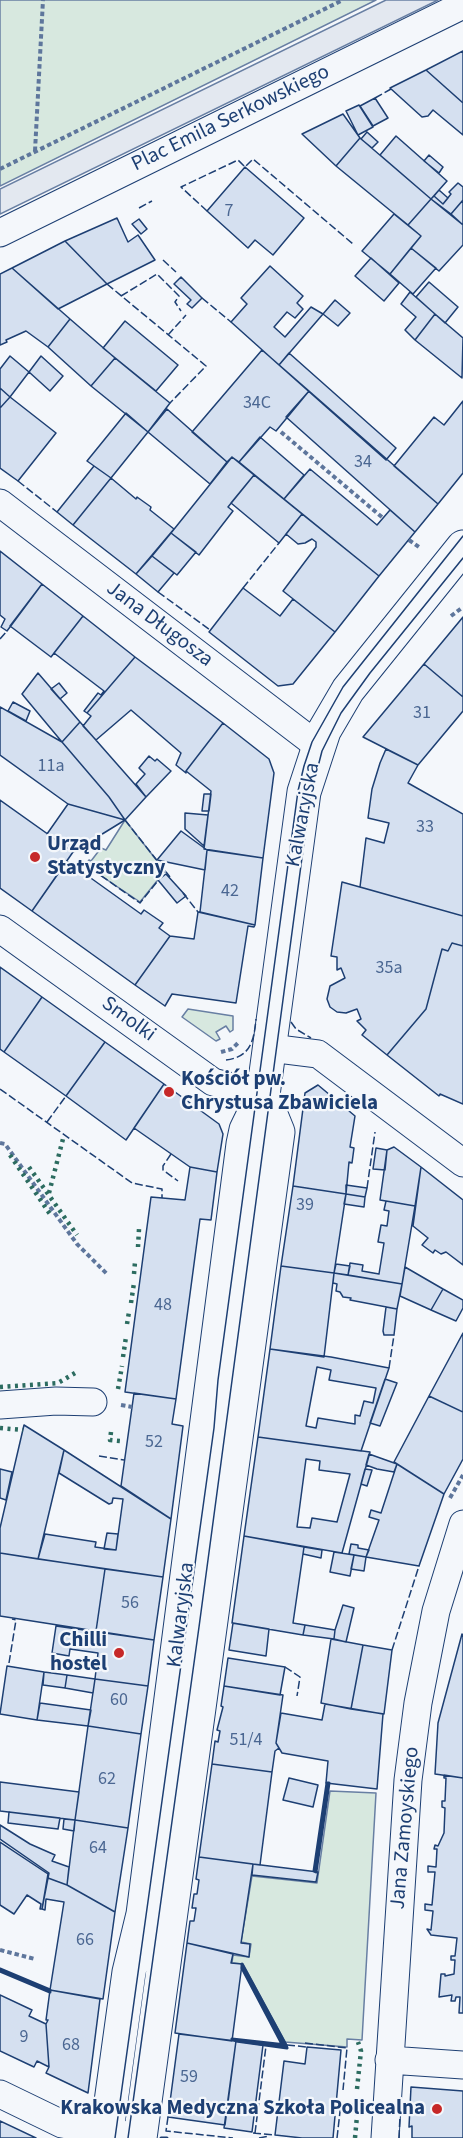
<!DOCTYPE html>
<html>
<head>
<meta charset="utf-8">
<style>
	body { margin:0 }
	canvas { display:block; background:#f4f7fb }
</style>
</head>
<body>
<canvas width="463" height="2138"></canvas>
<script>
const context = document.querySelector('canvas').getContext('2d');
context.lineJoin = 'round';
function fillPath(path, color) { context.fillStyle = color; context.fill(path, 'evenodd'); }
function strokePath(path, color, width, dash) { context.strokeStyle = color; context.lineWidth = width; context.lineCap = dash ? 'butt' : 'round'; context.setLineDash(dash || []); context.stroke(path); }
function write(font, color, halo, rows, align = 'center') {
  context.font = font + ' "Source Sans 3",sans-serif'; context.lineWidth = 4.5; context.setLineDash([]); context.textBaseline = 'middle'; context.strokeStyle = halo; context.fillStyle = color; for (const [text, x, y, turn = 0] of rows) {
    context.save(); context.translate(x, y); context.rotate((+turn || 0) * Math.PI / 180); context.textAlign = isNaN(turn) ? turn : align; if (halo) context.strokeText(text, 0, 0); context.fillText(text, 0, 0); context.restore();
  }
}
const green = new Path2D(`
	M0 0H376L0 186Z
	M125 820 165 871 140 902 85 865 89 860 91 861 101 848 106 850Z
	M188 1009 233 1016V1030L230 1032 226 1026 216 1032 220 1039 216 1041 182 1017Z
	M330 1791 376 1793 362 2040 347 2039V2047L285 2042 243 1964 232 1963 233 1955 249 1957 251 1944 241 1942 252 1876 317 1883Z`);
fillPath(green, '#d7e8df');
strokePath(green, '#687fa3', 1.5);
const parking = new Path2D(`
	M386 0H438L0 214V189Z`);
fillPath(parking, '#e3e8f0');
strokePath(parking, '#687fa3', 1.5);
const building = new Path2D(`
	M463 51V103L426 70Z
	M426 70 463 103V135L433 110 428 116 422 117 390 88Z
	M375 98 388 118 373 126 360 106Z
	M359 105 373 127 358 135 346 111Z
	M343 114 360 138 336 166 302 134Z
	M367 132 378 142 372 148 361 139Z
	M396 136 447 181 431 199 380 155Z
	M360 138 431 199 408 225 336 166Z
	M429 155 443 167 439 173 424 161Z
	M245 167 304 218 273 255 255 240 248 248 207 211Z
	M458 183 463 187V200L451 214 431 199 434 196 443 204 451 194 449 192Z
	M439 190 448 198 443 204 434 196Z
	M431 199 463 225V245L439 271 411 248 421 236 408 225Z
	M463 200V225L451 214Z
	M394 214 421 236 390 274 362 251Z
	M117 218 128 242 138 235 155 260 107 284 65 241Z
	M139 219 147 229 141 234 132 224Z
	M65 241 107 284 58 309 12 268Z
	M411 248 436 268 413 294 390 274Z
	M371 258 399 283 384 301 355 276Z
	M270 266 303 296 297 303 303 309 295 318 287 312 274 327 285 337 311 307 323 314 279 365 231 322 247 304 241 298Z
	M12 268 70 319 48 347 26 331 6 340 7 342 0 345V274Z
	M181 277 202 298 192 308 187 304 191 300 174 284Z
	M429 282 458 307 445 323 416 297Z
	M410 292 435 314 415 340 405 330 416 317 401 304Z
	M335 300 350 313 338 326 323 314Z
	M435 314 463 338 462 378 415 340Z
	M70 319 115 358 91 386 48 347Z
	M125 321 178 365 156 391 103 348Z
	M262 350 309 391 276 431 270 427 239 462 232 457 227 462 192 432Z
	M289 353 396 448 386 460 279 365Z
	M10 356 29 372 10 397 0 388V369Z
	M41 356 63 376 50 391 29 372Z
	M115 358 170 403 148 432 91 386Z
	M0 388 10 397 0 408Z
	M309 391 438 504 415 532 286 417Z
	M10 397 56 433 18 481 0 468V408Z
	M463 401V473L438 504 394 466 434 417 444 425Z
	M167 409 227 462 210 484 148 432Z
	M126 413 148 432 111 478 87 461Z
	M260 437 304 475 284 499 239 462Z
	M232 457 254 475 228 507 233 511 199 555 171 533Z
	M94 466 111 478 73 525 57 512Z
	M310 469 377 525 390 510 415 532 379 576 284 499Z
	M254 475 302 514 279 543 231 503Z
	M111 478 136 499 137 497 151 507 150 510 174 529 136 574 73 525Z
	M302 514 379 576 335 632 283 591 316 547V542L312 539 305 543 298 544 286 534Z
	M171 533 196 552 177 575 152 556Z
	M0 551 42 584 7 631 1 627 5 619 0 615Z
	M152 556 174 573 158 592 136 574Z
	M42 584 83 616 51 657 10 626Z
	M243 588 280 616 293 599 335 632 293 684 278 686 209 632Z
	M83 616 135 657 87 713 84 711 98 693 101 695 104 691 54 653Z
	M463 617V697L424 664Z
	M135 657 223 723 186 771V773L176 765 181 753 131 710 96 740 83 726 91 716 87 713Z
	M424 664 463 697V711L418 765 363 737Z
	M38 673 80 722 62 742 22 694Z
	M59 683 67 693 60 699 51 689Z
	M13 702 30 711 26 721 8 711Z
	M0 707 62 742 109 797 125 820 68 804 0 755Z
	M80 722 146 797 125 820 109 797 62 742Z
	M223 723 269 759 274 773 263 858 204 849 211 791 186 771Z
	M386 749 418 765 408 783 463 814V916L360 887 366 838 384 843 389 823 368 818 372 789 380 763Z
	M149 756 155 761 157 759 171 771 146 797 136 784 145 774 139 768Z
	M204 794H211L209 811H202Z
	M0 800 73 852 32 911 0 888Z
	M68 804 125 820 73 852 47 834Z
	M185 813 208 815 204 846 185 829Z
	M181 831 207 850 205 870 157 860Z
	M207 850 263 858 255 925 200 912Z
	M67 861 141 914 144 910 163 923 159 928 170 936 135 985 32 911Z
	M166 874 186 896 177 903 158 880Z
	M342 882 463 916V946L452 943 448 951 442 949 426 1009 387 1055 362 1035 366 1030 357 1021 361 1019 357 1009 346 1013 337 1012 330 1007 327 999 330 986 345 978 341 968 337 970V957L331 956Z
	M198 912 255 925 254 927 248 926 236 1003 172 994 165 1006 135 985 170 936 194 939Z
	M452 943 463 946V1104L440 1094 439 1096 387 1055 426 1009 442 949 448 951Z
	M0 967 42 997 4 1052 0 1049Z
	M42 997 105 1042 66 1096 4 1052Z
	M105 1042 164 1084 126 1140 66 1096Z
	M164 1084 219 1124 223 1134 217 1172 190 1167 134 1128Z
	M318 1085 355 1116 350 1147 354 1148 352 1163 349 1162 346 1194 293 1186 305 1093Z
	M394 1147 421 1167 415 1206 380 1200 387 1150Z
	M376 1148 387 1150 385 1170 373 1169Z
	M190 1167 217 1172 211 1220 200 1219 176 1399 125 1392 151 1197 185 1200Z
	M421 1167 463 1200V1265L446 1252 441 1254 435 1250 433 1253 422 1245 428 1238 413 1226Z
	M346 1185 367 1188 365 1197 346 1194Z
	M293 1186 346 1194 334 1273 281 1266Z
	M346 1194 365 1197 364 1207 344 1204Z
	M386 1201 415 1206 402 1284 348 1275 350 1263 363 1265 362 1271 379 1274 384 1243 378 1242 381 1225 387 1226 389 1211 384 1210Z
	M336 1264 350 1266 348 1275 334 1273Z
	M281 1266 334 1273 324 1357 270 1349Z
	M405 1267 443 1289 431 1310 400 1296Z
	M334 1273 402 1284 397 1309 350 1300 351 1298 343 1297 340 1292 336 1291 337 1284 333 1283Z
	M443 1289 463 1300V1308L456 1321 431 1310Z
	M386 1307 397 1309 394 1335H384L383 1331Z
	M463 1333V1412L429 1396Z
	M270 1349 331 1357 389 1368 361 1451 258 1437ZM317 1367 331 1370 329 1380 376 1388 373 1403 364 1401 360 1416 355 1415V1424L318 1418 316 1428 306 1426Z
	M385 1379 397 1383 380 1426 370 1423Z
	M134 1393 176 1399 172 1424 183 1426 171 1519 121 1486Z
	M429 1396 463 1412V1459L444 1494 394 1462Z
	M24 1425 64 1450 38 1559 0 1553V1528Z
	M258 1437 370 1452 342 1553 244 1536ZM306 1459 320 1461 319 1470 350 1474 337 1522 312 1518 310 1528 297 1527Z
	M64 1450 171 1519 163 1577 38 1559 45 1534 96 1542 95 1547 116 1550 123 1499 113 1498 112 1503 109 1504 59 1473Z
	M369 1454 397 1464 394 1472 377 1469 366 1465Z
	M397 1464 444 1494 419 1566 366 1557 379 1520 369 1517 371 1510 381 1513Z
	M0 1469 12 1472 6 1500 0 1498Z
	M365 1469 372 1470 367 1486 361 1484Z
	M107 1533 118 1534 116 1550 104 1549Z
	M244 1536 304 1547 293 1623 305 1625 303 1635 232 1623Z
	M351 1544 358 1545V1548L369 1550 366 1557 349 1554Z
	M304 1547 322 1550 321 1558 303 1554Z
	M334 1552 354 1555 350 1576 330 1572Z
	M0 1553 105 1569 96 1631 0 1616Z
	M354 1555 366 1557 364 1571 351 1569Z
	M105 1569 163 1577 154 1640 96 1631Z
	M343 1605 354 1608 346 1642 334 1639 335 1630Z
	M233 1623 269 1629 266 1656 229 1650Z
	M305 1625 335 1630 334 1639 303 1635Z
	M56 1626 154 1640 148 1686 95 1679 98 1653 70 1649 69 1656 52 1653Z
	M462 1634 463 1635V1778L435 1774 438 1723Z
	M331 1639 363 1645 351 1709 321 1703Z
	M363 1645 392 1650 384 1714 351 1709Z
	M228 1658 285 1667 280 1695 224 1686Z
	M7 1666 44 1672 37 1720 0 1714Z
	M44 1672 67 1675 65 1688 43 1685Z
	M67 1675 95 1679 93 1693 65 1688Z
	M95 1679 148 1686 141 1734 88 1726Z
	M224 1686 283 1695 276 1743 279 1748 275 1751 272 1772 212 1764 215 1741 218 1742 220 1731 217 1730 223 1707 221 1706Z
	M40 1703 91 1710 88 1726 37 1720Z
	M325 1704 383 1714 377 1789 326 1783 328 1761 282 1753 276 1743 281 1713 322 1720Z
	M88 1726 141 1734 128 1828 75 1820Z
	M212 1764 272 1772 260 1865 199 1857Z
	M444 1775 463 1778V2013H459L460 1997H456L455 2001H451L452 1995 439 1997 441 1974H445V1976L454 1974 455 1960H451V1956H455L457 1938 431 1935 427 1929 431 1930 433 1911 425 1910V1904L432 1905 435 1872H428V1866L436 1867 437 1849H434L435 1845 438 1846 444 1833 445 1808 442 1807V1801H445L446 1778H444Z
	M289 1778 318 1785 313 1807 283 1800Z
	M0 1782 79 1792 75 1820 0 1811Z
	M9 1812 60 1818 58 1829 8 1823Z
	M64 1819 75 1820 74 1831 63 1829Z
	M75 1820 128 1828 115 1912 67 1885Z
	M0 1825 30 1844 55 1855 52 1861 69 1867 67 1885 48 1878 49 1873 0 1839Z
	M0 1842 48 1874 42 1909H40L41 1904 27 1895 14 1914 0 1905Z
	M199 1857 253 1864 241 1943 250 1944 249 1957 187 1943 190 1921H194L196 1908H192L194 1894H197L199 1880 196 1879Z
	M253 1864 318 1872 316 1882 252 1875Z
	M48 1878 67 1885 115 1912 103 1999 50 1990 64 1902 46 1899 45 1910 42 1909Z
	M187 1943 233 1954 231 1963 242 1964 232 2041 175 2033Z
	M50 1990 100 1999 88 2093 46 2073 49 2067 46 2024 48 2020H46Z
	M0 1995 32 2010 29 2016 46 2024 49 2067 37 2061 34 2067 0 2051Z
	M179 2034 236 2041 225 2125 168 2117Z
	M236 2041 263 2045 252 2132 224 2128Z
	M307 2047 341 2050 333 2138H302L275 2135 284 2061 305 2064Z
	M411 2087 463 2091V2138H412V2126L409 2127Z
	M0 2121 36 2138H0Z`);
fillPath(building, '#d5e0f0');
strokePath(building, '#1d3f73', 1.5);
const minor = new Path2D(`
	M0 233 463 5
	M0 503 318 746
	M0 929 213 1082 263 1095
	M270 1048 318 1054 463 1163
	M0 1405 56 1401 93 1402
	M389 2060 463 2065
	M0 2094 62 2124 127 2135
	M385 2138 408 1780 418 1703 436 1611 463 1524`);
const tertiary = new Path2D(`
	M106 2138 129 1972 143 1914 243 1144 246 1130 263 1095 304 792 324 731 348 690 463 547
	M140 2138 278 1132 263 1095`);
strokePath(minor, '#1d3f73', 29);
strokePath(tertiary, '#1d3f73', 35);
strokePath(new Path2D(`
	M35 151 43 0
	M0 169 343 0
	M281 432 383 518
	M409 540 419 547
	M451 616 463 607
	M221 1052 232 1049 238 1043
	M0 1143 5 1144 77 1244 108 1275
	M121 1405 132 1407
	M450 1498 463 1475
	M0 1950 35 1959`), '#5e769c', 4, [4.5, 3]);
strokePath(minor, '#f4f7fb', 27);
strokePath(tertiary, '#f4f7fb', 33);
strokePath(new Path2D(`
	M115 2138 214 1428 218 1380 298 791 304 766 312 742 343 687 463 536
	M128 2138 199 1627 310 798 322 751 341 713 370 673 463 558`), '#1d3f73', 1.5);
strokePath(new Path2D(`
	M10 1155 52 1217
	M29 1167 77 1235
	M49 1193 64 1135
	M138 1247 139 1229
	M134 1274 135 1262
	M131 1303 134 1283
	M127 1324 129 1312
	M123 1357 126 1337
	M0 1387 58 1383 75 1373
	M118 1389 122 1366
	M0 1428 23 1430
	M111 1432 110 1440 120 1441
	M357 2089 361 2051 358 2042
	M345 2106 356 2105
	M355 2138 358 2105`), '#2c6c60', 4.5, [3, 4.5]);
strokePath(new Path2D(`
	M375 98 391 89
	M139 208 152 201
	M207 211 181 187 238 160 245 167 253 159 353 244
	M163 260 176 272
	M107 284 206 366 170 403
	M121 296 157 274 179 296 175 302 181 311
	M202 298 231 322
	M168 335 186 315
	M18 481 57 512
	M243 588 279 543
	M158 592 210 630
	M0 639 7 631
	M125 820 170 877
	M83 863 140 903 160 878
	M183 893 198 912
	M291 1022 296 1029 311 1038
	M226 1060C251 1057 254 1040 256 1019
	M0 1089 132 1183 162 1189V1198
	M47 1122 66 1096
	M171 1154 163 1166V1170L178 1181
	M367 1188 375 1132
	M389 1368 394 1335
	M99 1456 124 1460
	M392 1650 419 1566
	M9 1663 16 1620 12 1619
	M285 1667 300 1677 297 1696
	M305 2043 347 2048 343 2090
	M287 2045 307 2047
	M168 2117 166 2131 233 2138
	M253 2133 275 2135
	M255 2133 266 2046
	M259 2138 269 2136
	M337 2138 341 2103
	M399 2138 400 2116`), '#1d3f73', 1.5, [8, 3]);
strokePath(new Path2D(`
	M327 1783H329L316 1872 314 1871Z
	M242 1964 286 2045 282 2044 242 1968Z
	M0 1969 50 1990V1992L0 1971
	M232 2039 286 2045 287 2048 236 2041Z
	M161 2138H167`), '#1d3f73', 3);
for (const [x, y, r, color] of [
	[35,857,6,"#c62828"],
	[169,1092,6,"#c62828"],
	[119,1653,6,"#c62828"],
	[437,2109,6,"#c62828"]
]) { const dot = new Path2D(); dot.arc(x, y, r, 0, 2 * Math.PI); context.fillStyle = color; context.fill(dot); strokePath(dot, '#f4f7fb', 2); }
write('18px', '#4b6792', null, [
	["7",229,212],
	["34C",257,404],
	["34",363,463],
	["31",422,714],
	["11a",51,767],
	["33",425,828],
	["42",230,892],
	["35a",389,969],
	["39",305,1206],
	["48",163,1306],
	["52",154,1443],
	["56",130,1604],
	["60",119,1701],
	["51/4",246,1741],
	["62",107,1780],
	["64",98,1849],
	["66",85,1941],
	["9",24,2038],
	["68",71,2046],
	["59",189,2078]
]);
write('21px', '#1d3f73', '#f4f7fb', [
	["Plac Emila Serkowskiego",231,119,-26],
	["Jana Długosza",159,625,37],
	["Kalwaryjska",304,815,-79],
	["Smolki",128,1020,36],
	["Kalwaryjska",182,1615,-83],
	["Jana Zamoyskiego",406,1828,-85]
]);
write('bold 21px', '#1d3f73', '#f4f7fb', [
	["Urząd",47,845],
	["Statystyczny",47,869],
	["Kościół pw.",181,1080],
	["Chrystusa Zbawiciela",181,1104],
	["Chilli",107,1641,"right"],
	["hostel",107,1665,"right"],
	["Krakowska Medyczna Szkoła Policealna",425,2109,"right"]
], 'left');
</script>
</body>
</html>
